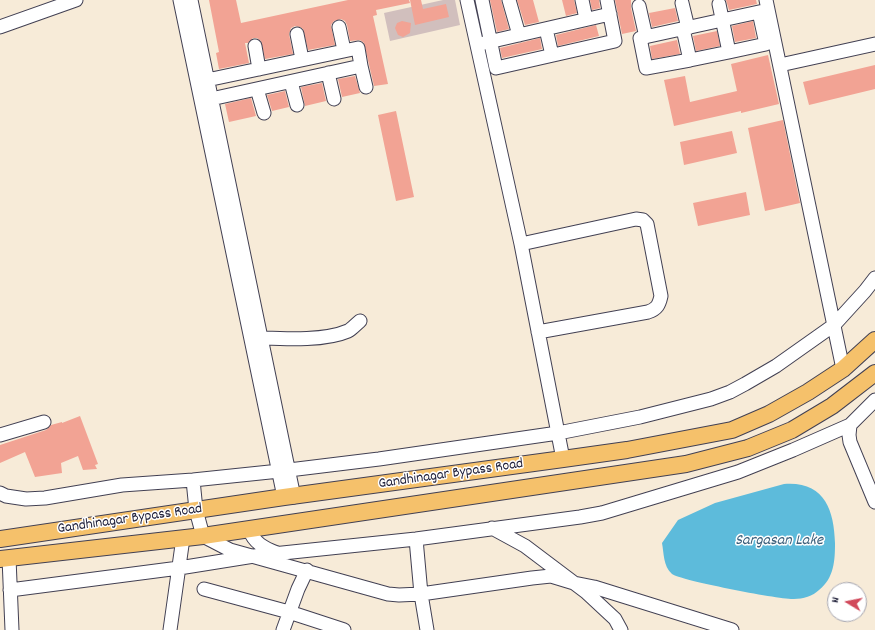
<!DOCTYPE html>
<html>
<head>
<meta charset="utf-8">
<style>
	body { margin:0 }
	#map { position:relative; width:875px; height:630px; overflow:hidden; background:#f7ebd8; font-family:Dekko,sans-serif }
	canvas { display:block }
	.north { position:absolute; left:827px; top:582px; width:40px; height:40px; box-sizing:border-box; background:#fff; border:1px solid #a7a7b1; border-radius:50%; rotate:280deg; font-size:11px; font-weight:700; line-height:16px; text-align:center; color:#22223b }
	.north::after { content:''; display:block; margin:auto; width:14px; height:18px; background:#d1495b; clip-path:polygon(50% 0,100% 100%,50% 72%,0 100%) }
</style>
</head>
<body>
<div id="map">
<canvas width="875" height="630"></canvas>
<div class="north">N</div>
</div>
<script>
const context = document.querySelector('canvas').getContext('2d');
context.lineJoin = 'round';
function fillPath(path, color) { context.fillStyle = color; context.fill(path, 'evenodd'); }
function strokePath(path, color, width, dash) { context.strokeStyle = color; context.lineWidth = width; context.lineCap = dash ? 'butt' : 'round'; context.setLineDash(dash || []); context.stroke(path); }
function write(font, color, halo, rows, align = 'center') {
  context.font = font + ' Dekko,sans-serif'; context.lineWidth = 3; context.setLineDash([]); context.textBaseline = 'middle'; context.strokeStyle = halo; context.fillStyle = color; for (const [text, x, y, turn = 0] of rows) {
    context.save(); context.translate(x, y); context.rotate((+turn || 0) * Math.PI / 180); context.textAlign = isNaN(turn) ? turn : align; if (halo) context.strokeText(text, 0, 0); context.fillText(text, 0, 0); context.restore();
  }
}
fillPath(new Path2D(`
	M443 0H455L460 25 390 41 384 13Z`), '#d1bfbd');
fillPath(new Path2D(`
	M784 484C824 481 834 509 835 543 835 561 834 578 819 590 813 596 803 599 794 599 781 600 679 580 672 574 663 566 664 553 662 543L678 520 715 503Z`), '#5dbbdb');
fillPath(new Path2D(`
	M209 0H236L241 23 348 0H409L410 3 376 10 377 15 373 16 388 84 374 86 364 43 360 40 350 41 347 25 345 21 341 19 334 21 331 25 335 45 308 50 303 29 300 27 295 26 291 28 289 34 293 54 265 59 261 41 257 38H253L248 43H245L249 63 219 69 216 53 219 52Z
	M410 0H421L423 9 446 4 449 17 415 25Z
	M490 0H501L509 29 497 32Z
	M517 0H533L539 22 525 25Z
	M562 0H574L577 13 566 16Z
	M590 0H599L600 8 592 10Z
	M615 0H631V8L636 31 622 34Z
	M726 0H756L757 4 729 10Z
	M675 8 678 21 652 27 649 13Z
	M402 21 411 23 410 33 403 37 398 35 395 28 397 23Z
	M753 21 756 38 735 42 732 26Z
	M596 25 599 36 558 46 556 35Z
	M717 31 720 46 696 51 693 36Z
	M540 38 542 49 502 58 500 48Z
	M677 40 680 54 652 59 650 46Z
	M768 55 779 104 741 113V111L674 126 664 80 685 76 690 102 737 91 731 64Z
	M875 65V89L809 105 803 82Z
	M355 76 360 93 342 97 338 79Z
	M322 83 326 101 305 106 301 87Z
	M285 91 289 107 272 111 267 95Z
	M251 98 256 116 229 122 225 104Z
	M396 111 414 197 396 201 378 115Z
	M783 120 800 203 765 211 748 128Z
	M732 131 737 153 684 165 680 142Z
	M746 192 750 215 698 226 693 203Z
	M80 416 98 464 95 465 97 469 83 470 78 456 61 463 62 473 35 477 25 452 0 463V445L46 430 51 425 62 422V423Z`), '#f2a394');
const minor = new Path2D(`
	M180 0 284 497
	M191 0 294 497
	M467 0 521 244 563 459
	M482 0 496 68 615 41 607 0
	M509 0 519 35
	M582 0 586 19
	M766 0 843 369
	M682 3 688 28
	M639 6 646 37
	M0 27 76 0
	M339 27 344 50
	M546 29 552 55
	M683 29 690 60 646 68 640 38 768 10
	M297 34 302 59
	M484 43 610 14
	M255 46 259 69
	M729 52 766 44 759 12
	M690 60 729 52 719 4
	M780 65 875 44
	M361 66 366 87
	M328 73 334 99
	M207 80 358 48 361 66 211 99
	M291 82 297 105
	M257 89 264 113
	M521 244 636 219 643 220 647 224 661 296C659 305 657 309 648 312L538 332
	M261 338C286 339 325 341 348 331 352 329 356 324 360 321
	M875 400 850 425 849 435 850 442 875 502
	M0 435 44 422
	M193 480 196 510 203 536 230 550 388 594 399 595 421 594 532 578 551 576 574 583 594 587 732 630
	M0 493 6 496 26 499 45 498 122 485 193 480 289 470 379 459 558 433 640 417 711 399 730 392 745 384 776 366 834 325 865 291 875 278
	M492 528 525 546 586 592 615 619 621 630
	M249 529C254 543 264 548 277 553
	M416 539 421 594 427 630
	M9 558 12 630
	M204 589 289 612 344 630
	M10 590 179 568 254 556 416 539 580 517 602 513 738 472 793 450 850 425
	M170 630 183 538
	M283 630 298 589 307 570`);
const major = new Path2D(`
	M0 539 284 497 563 459 627 450 732 430 769 414 808 392 843 369 875 340
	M0 559 203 536 686 464 748 448 792 430 832 406 875 373`);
strokePath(minor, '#424053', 15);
strokePath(major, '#424053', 18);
strokePath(minor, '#fff', 13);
strokePath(major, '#f5c16b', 16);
write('15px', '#22223b', '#fff', [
	["Gandhinagar Bypass Road",451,475,-8],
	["Gandhinagar Bypass Road",130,520,-8]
]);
write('italic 16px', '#3a5f7b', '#fff', [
	["Sargasan Lake",779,542]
]);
</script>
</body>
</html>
